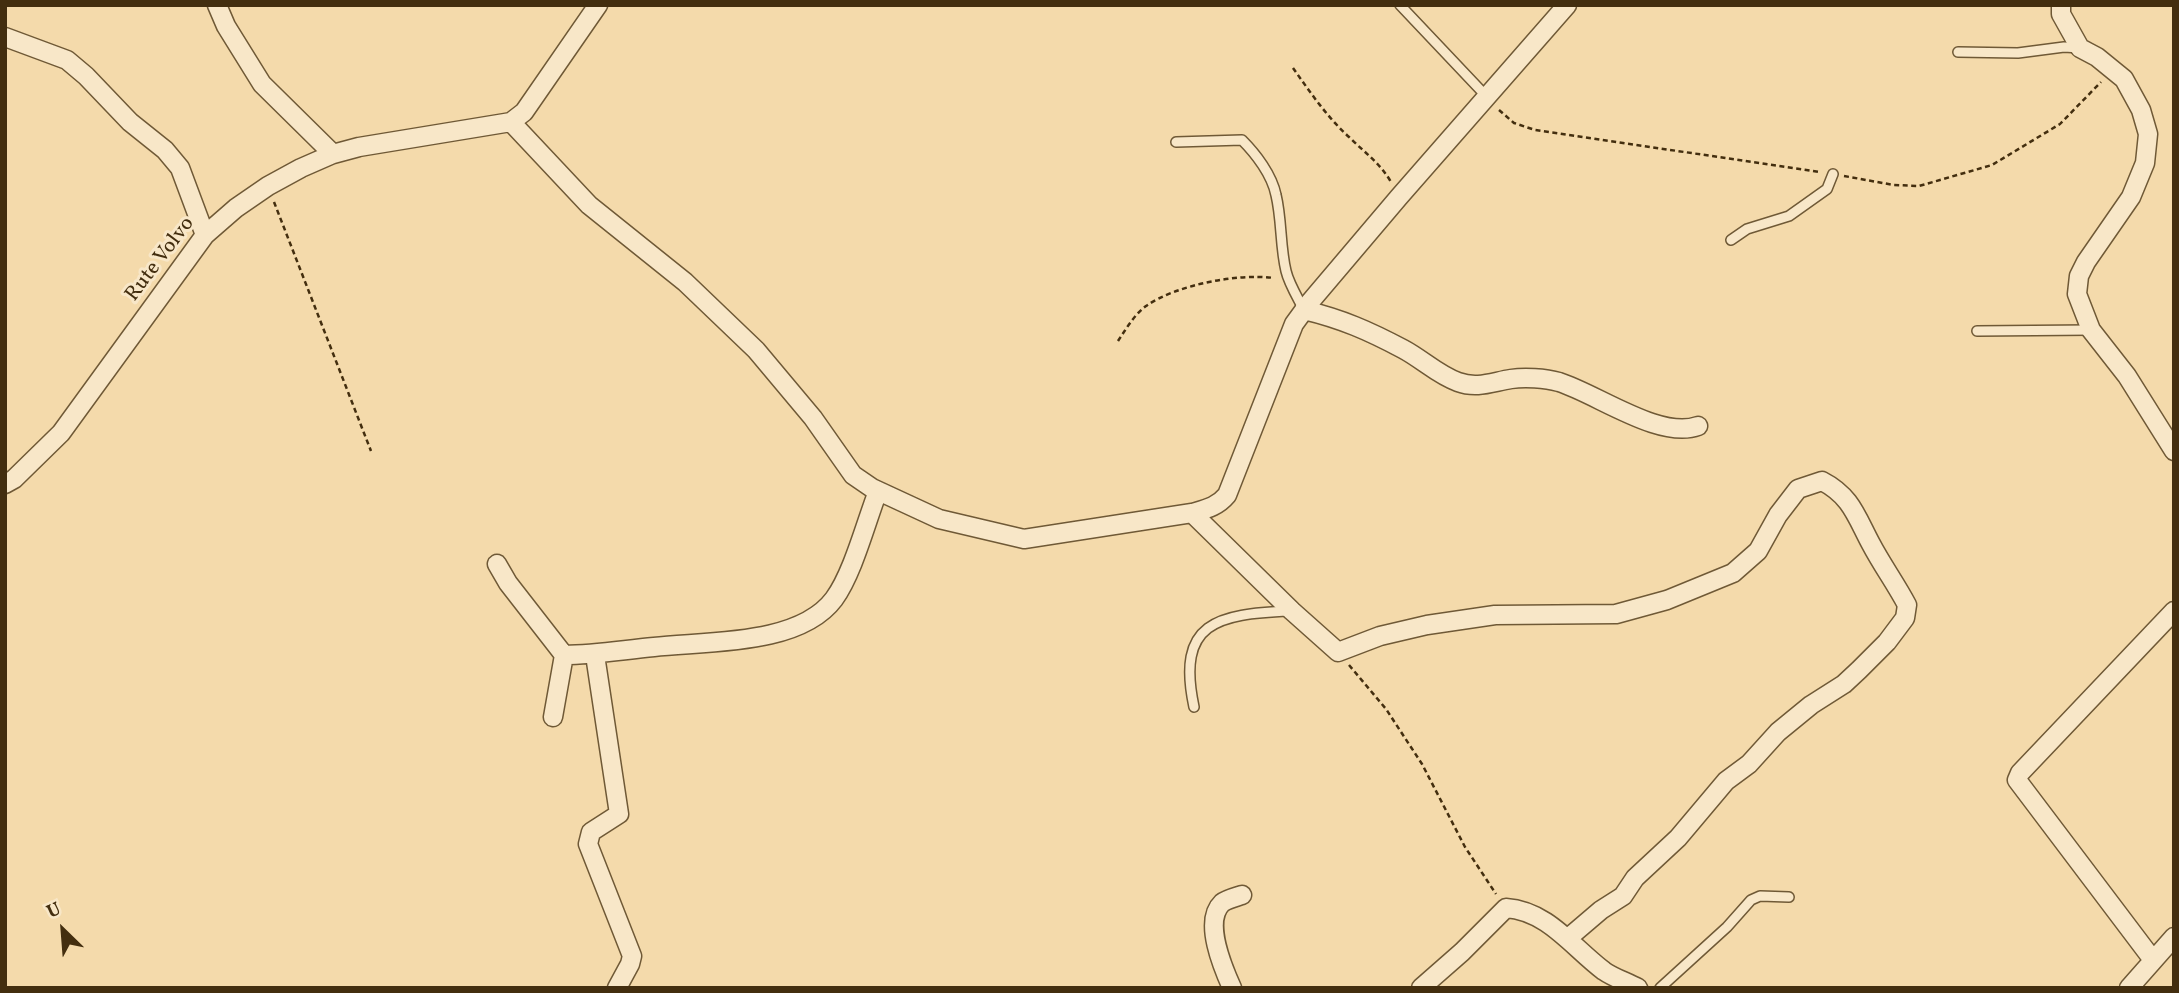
<!DOCTYPE html>
<html>
<head>
<meta charset="utf-8">
<style>
	body { margin:0 }
	#map { position:relative; width:2179px; height:993px; overflow:hidden; background:#f4daab; font-family:Vollkorn,serif }
	canvas { display:block }
	.frame { position:absolute; inset:0; border:7px solid #432e0f; pointer-events:none }
	.north { position:absolute; left:28px; top:895px; width:70px; height:70px; -webkit-text-stroke:5px #f8e7c8; paint-order:stroke; rotate:335deg; font-size:19px; font-weight:700; line-height:28px; text-align:center; color:#432e0f }
	.north::after { content:''; display:block; margin:auto; width:24px; height:32px; background:#432e0f; clip-path:polygon(50% 0,100% 100%,50% 72%,0 100%) }
</style>
</head>
<body>
<div id="map">
<canvas width="2179" height="993"></canvas>
<div class="frame"></div>
<div class="north">U</div>
</div>
<script>
const context = document.querySelector('canvas').getContext('2d');
context.lineJoin = 'round';
function strokePath(path, color, width, dash) { context.strokeStyle = color; context.lineWidth = width; context.lineCap = dash ? 'butt' : 'round'; context.setLineDash(dash || []); context.stroke(path); }
function write(font, color, halo, rows, align = 'center') {
  context.font = font + ' Vollkorn,serif'; context.lineWidth = 6; context.setLineDash([]); context.textBaseline = 'middle'; context.strokeStyle = halo; context.fillStyle = color; for (const [text, x, y, turn = 0] of rows) {
    context.save(); context.translate(x, y); context.rotate((+turn || 0) * Math.PI / 180); context.textAlign = isNaN(turn) ? turn : align; if (halo) context.strokeText(text, 0, 0); context.fillText(text, 0, 0); context.restore();
  }
}
const lane = new Path2D(`
	M1400 5 1488 98
	M1958 52 2018 53 2064 47 2080 48
	M1176 142 1242 140C1256 154 1272 175 1276 195 1282 220 1280 246 1286 271 1289 284 1298 298 1304 310
	M1731 240 1747 229 1789 216 1827 189 1833 174
	M1977 331 2091 330
	M1194 707C1176 622 1217 614 1290 611
	M1660 988 1727 927 1751 900 1760 896 1789 897`);
const street = new Path2D(`
	M217 5 226 26 262 84 333 154
	M2061 5V14L2080 48 2097 57 2124 79 2141 110 2148 134 2145 163 2131 197 2086 262 2079 276 2077 294 2091 330 2127 376 2174 451
	M5 37 67 60 86 76 130 122 165 150 180 168 205 235
	M511 122 589 205 685 282 756 350 813 418 853 475 872 488 939 519 1024 539 1192 513C1206 509 1217 507 1227 495L1294 324 1310 302 1399 197 1567 5
	M1304 310C1342 319 1369 331 1403 349 1422 359 1438 375 1458 382 1477 389 1492 382 1511 379 1524 377 1545 378 1559 382 1597 394 1660 440 1698 426
	M5 484 14 479 61 433 205 235 236 208 268 186 301 168 333 154 359 147 511 122 524 112 598 5
	M1192 513 1292 611 1338 652 1380 636 1427 625 1495 615 1616 614 1667 600 1733 573 1758 551 1778 515 1798 489 1822 481C1851 496 1856 516 1871 544 1882 565 1896 584 1907 605L1905 618 1887 642 1859 670 1844 684 1811 705 1778 732 1749 764 1726 781 1678 838 1635 878 1623 896 1601 910 1567 939
	M497 564 508 583 564 655 553 717
	M564 655C596 655 622 650 654 647 706 641 799 646 834 599 853 573 866 522 878 491
	M595 655 619 814 591 832 588 844 632 956 630 964 617 988
	M2153 960 2017 780 2020 773 2174 611
	M1232 988C1223 968 1203 921 1222 903 1227 899 1236 897 1242 895
	M1421 988 1462 952 1506 908C1548 911 1572 947 1604 971 1614 978 1627 982 1638 988
	M2129 988 2174 937`);
strokePath(lane, '#6f5936', 12);
strokePath(street, '#6f5936', 21);
strokePath(new Path2D(`
	M1293 68C1310 92 1327 117 1349 137 1364 152 1380 163 1391 182
	M1499 110 1514 123 1535 130 1820 172
	M1844 176 1894 185 1919 186 1992 165 2060 124 2101 82
	M274 202 371 451
	M1118 341C1126 329 1134 315 1146 306 1176 285 1238 273 1274 278
	M1349 665 1386 709 1422 764 1465 847 1496 894`), '#432e0f', 2.5, [5, 3.5]);
strokePath(lane, '#f8e7c8', 9);
strokePath(street, '#f8e7c8', 18);
write('21px', '#432e0f', '#f8e7c8', [
	["Rute Volvo",161,260,-53]
]);
</script>
</body>
</html>
